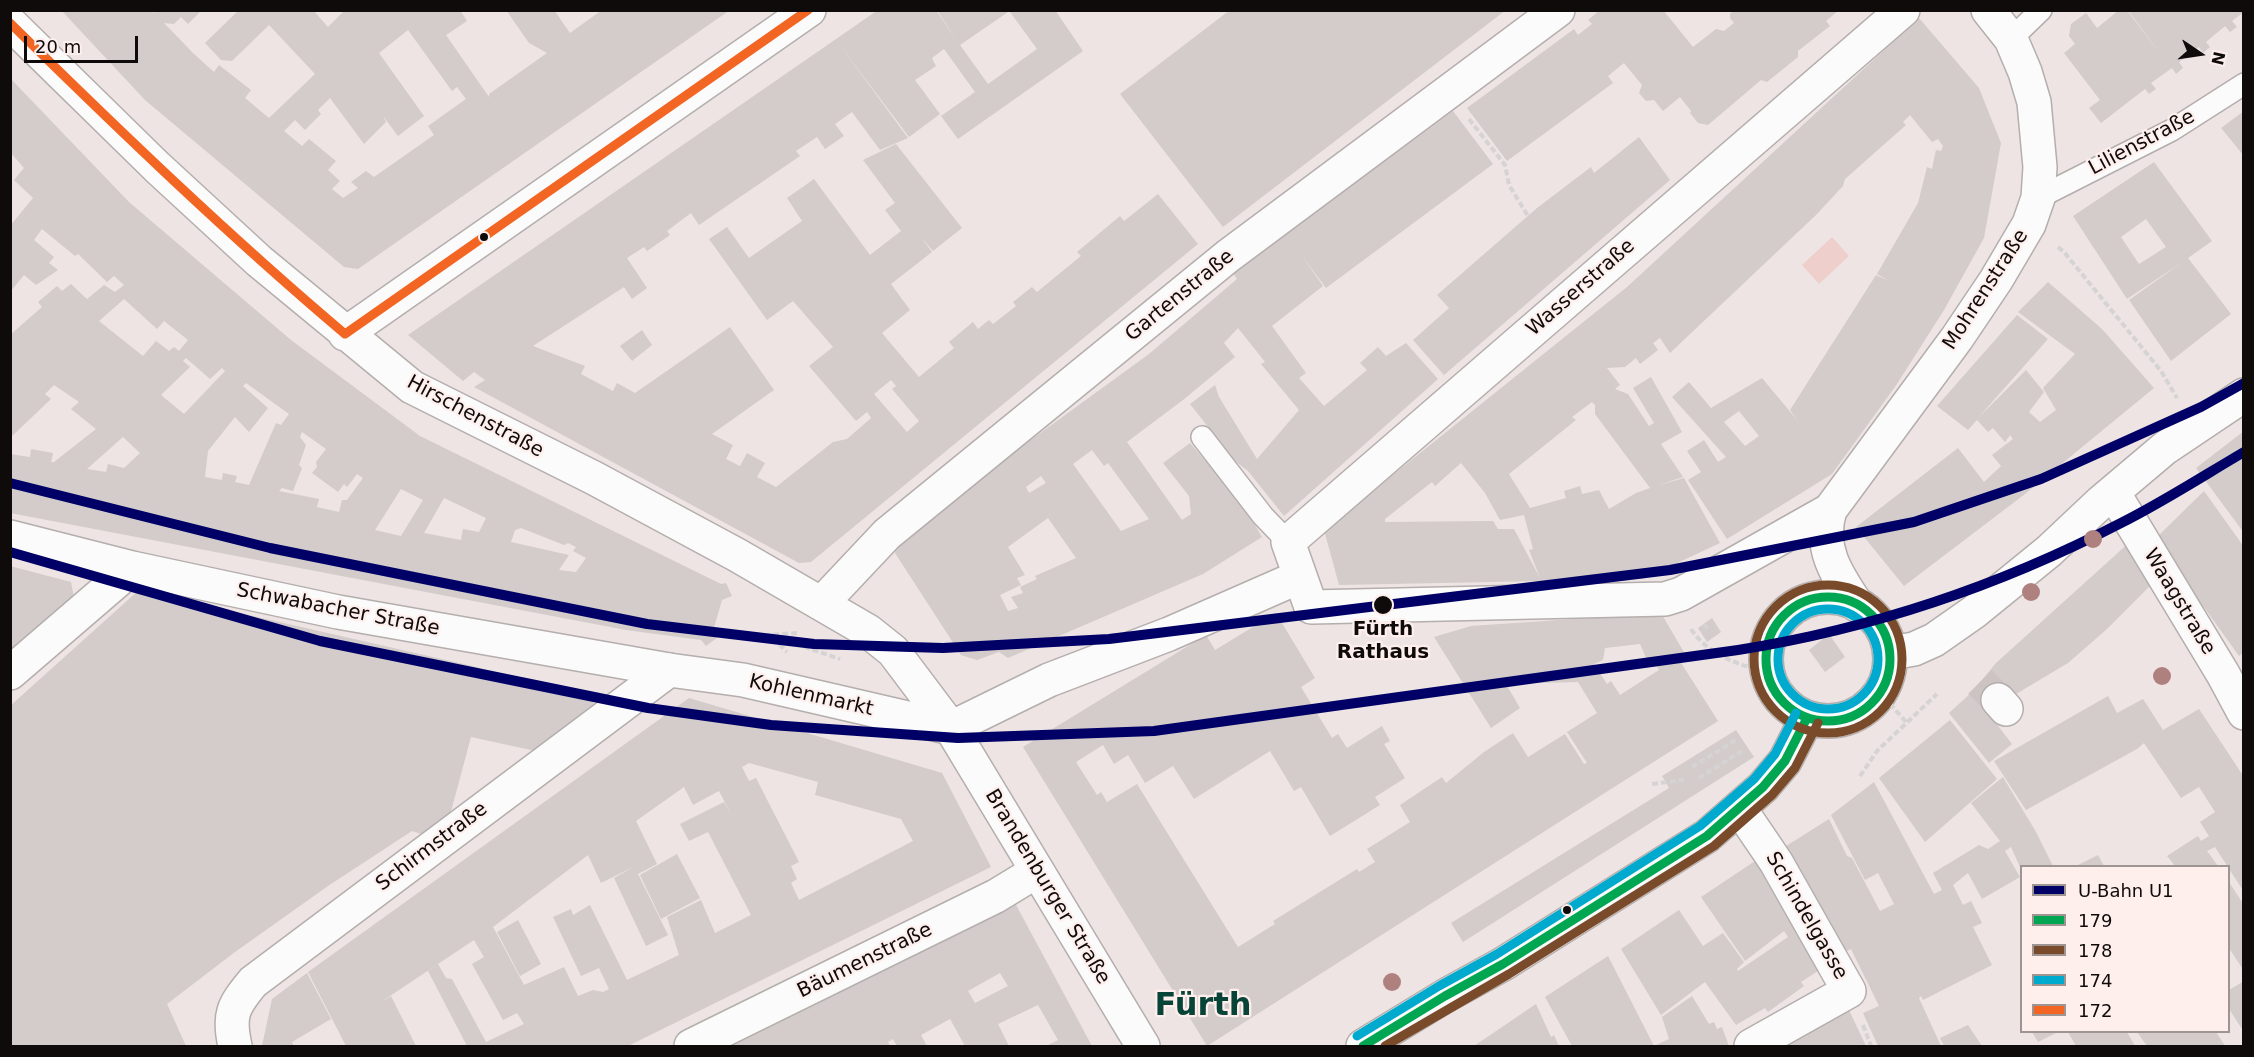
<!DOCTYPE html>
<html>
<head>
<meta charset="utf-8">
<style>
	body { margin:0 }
	#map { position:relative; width:2254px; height:1057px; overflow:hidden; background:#ede4e3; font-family:"DejaVu Sans",sans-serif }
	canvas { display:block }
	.frame { position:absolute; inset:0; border:12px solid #0f0b0a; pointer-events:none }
	.legend { position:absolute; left:2020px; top:865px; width:210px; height:168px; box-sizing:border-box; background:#feefed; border:2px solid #9e9492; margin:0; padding:8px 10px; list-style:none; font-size:18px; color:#0f0b0a }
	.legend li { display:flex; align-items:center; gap:12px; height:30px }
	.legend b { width:30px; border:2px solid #9e9492 }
	.north { position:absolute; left:2170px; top:24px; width:60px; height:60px; -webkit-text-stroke:4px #feefed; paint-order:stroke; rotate:103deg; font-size:16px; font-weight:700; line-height:24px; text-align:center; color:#0f0b0a }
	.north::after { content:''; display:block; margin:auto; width:21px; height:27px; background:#0f0b0a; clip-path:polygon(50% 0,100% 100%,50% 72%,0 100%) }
	.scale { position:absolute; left:24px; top:36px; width:114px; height:27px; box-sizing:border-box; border:3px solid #0f0b0a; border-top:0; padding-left:8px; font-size:18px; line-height:21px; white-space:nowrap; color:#0f0b0a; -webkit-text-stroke:4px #feefed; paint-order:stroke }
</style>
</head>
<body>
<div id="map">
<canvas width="2254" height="1057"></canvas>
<div class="frame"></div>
<ul class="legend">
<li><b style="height:8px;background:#006"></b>U-Bahn U1</li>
<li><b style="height:8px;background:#00a651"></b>179</li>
<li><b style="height:8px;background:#7a4b2a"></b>178</li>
<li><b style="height:8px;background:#00a9ce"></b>174</li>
<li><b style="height:8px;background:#f26522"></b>172</li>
</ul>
<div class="north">N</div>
<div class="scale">20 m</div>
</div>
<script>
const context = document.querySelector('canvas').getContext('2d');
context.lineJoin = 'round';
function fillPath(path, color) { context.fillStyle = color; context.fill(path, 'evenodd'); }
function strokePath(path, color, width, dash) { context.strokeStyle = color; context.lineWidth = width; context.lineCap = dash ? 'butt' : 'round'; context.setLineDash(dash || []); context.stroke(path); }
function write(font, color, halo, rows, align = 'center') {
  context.font = font + ' "DejaVu Sans",sans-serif'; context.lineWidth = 4.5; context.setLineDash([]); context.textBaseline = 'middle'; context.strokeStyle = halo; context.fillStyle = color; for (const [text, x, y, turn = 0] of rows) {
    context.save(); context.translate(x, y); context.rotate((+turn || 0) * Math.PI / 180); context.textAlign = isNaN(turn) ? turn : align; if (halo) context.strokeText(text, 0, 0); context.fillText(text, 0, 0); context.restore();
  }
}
fillPath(new Path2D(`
	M1832 237 1849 256 1819 284 1802 265Z`), '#eecfcc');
fillPath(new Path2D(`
	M61 10H152L154 13 156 10H202L188 24 181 17 174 24 164 23 194 54 214 72 219 65 251 90 245 98 269 118 315 74 269 25 232 61 221 60 205 43 239 10H313L328 27 345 10H460L467 21 446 35 489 97V94L547 53 529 43 506 10H554L570 33 602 10H730L358 269 344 267 145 100ZM408 30 452 91 457 87 466 99 428 126 434 135 374 177 366 171 351 182 358 188 343 198 332 189 340 181 328 170 336 161 309 139 302 146 284 131 295 120 305 130 321 114 318 110 330 98 364 144 386 122 383 116 398 136 424 116 379 53Z
	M878 10H936L957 41 937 10H1011L960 45 988 84 1037 49 1010 12 1013 10H1055L1083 51 958 139 941 116 975 92 944 49 932 58 936 66 915 80 940 114 909 137 839 44 908 138 880 150 852 112 835 124 844 136 825 149 817 137 796 151 800 156 699 225 691 213 667 231 670 235 647 251 644 247 627 258 647 288 632 299 624 287 533 346 585 366 581 374 613 391 617 383 635 393 730 327 774 390 712 434 733 445 726 459 740 466 747 453 765 463 757 477 776 487 833 442 847 439 871 418 867 412 856 421 809 366 833 347 793 301 767 320 709 239 727 227 749 258 802 221 787 198 814 179 870 255 901 231 885 210 895 203 863 160 896 144 962 228 933 251 921 237 932 252 891 284 910 310 882 333 919 377 954 348 949 342 973 322 978 329 989 320 993 324 1016 306 1013 302 1032 287 1037 292 1081 256 1077 252 1120 216 1124 221 1158 194 1198 244 811 562 799 563 474 387 485 380 474 372 463 381 408 335ZM891 380 896 386 892 389 919 421 907 432 874 394Z
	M1230 10H1506L1223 227 1120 94Z
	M1600 10H1663L1693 47 1716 29 1724 31 1734 23 1730 18V14L1734 10H1839L1826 21 1830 26 1798 51V57L1767 82 1761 80 1708 125 1698 123 1690 113 1691 111 1680 97 1663 111 1654 100 1646 101 1639 93 1642 85 1624 63 1608 76 1613 83 1507 161 1467 108 1574 29 1578 35 1592 24 1588 20Z
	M2119 10H2127L2163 58 2128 10H2244V12L2232 21 2237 27 2230 32 2225 26 2206 42 2210 47 2203 53 2199 47 2179 62 2183 68 2176 74 2172 68 2151 83 2156 89 2149 94 2145 89 2101 123 2089 108 2100 100 2064 53 2075 44 2069 36 2071 24 2086 13 2097 28Z
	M1919 18 1979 88 2001 143 1984 238 1944 310 1897 384 1832 474 1727 539 1688 480 1701 472 1687 451 1704 440 1718 462 1726 457 1672 397 1689 382 1711 408 1762 378 1797 420 1790 410 1876 275 1889 281 1877 274 1918 203 1927 167 1932 169 1936 150 1941 151 1943 146 1938 139 1932 142 1910 115 1903 122 1906 125 1845 179 1843 186 1816 215 1670 353 1660 338 1653 343 1658 350 1640 364 1636 358 1625 367 1607 368 1620 385 1615 389 1628 394 1649 426 1654 423 1633 388 1651 377 1682 432 1661 444 1683 477 1656 486 1684 478 1720 543 1643 579 1339 585 1324 530 1627 287ZM1592 402 1595 405V414L1650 488 1636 493 1609 509 1599 490 1582 494 1580 486 1564 491 1566 498 1530 508 1509 474 1576 420 1572 417ZM1739 411 1759 436 1745 446 1724 422ZM1461 463 1485 493 1500 520 1524 515 1533 549 1529 550 1540 578 1514 529H1498L1493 521 1385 522V519L1432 482 1435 486Z
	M10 78 129 202 291 340 420 436 721 584 726 583 732 596 722 600 713 631 718 637 706 646 701 640 626 630 10 513V454L30 457 31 449 53 453 51 462H54L96 429 71 409 79 402 54 385 45 394 51 399 10 438V335L42 307 38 302 57 286 62 291 71 284 87 299 104 285 115 292 124 285 114 276 107 282 78 254 75 256 42 229 34 240 54 257 49 263 58 270 36 285 24 275 10 292V226L33 198 14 180 24 168 10 152ZM124 299 157 329 164 321 188 340 179 351 174 347 169 351 156 341 143 356 99 321ZM186 358 210 379 222 368 225 371 184 414 161 395 190 367 183 361ZM246 383 289 414 281 425 276 423 249 485 235 482 237 476 223 473 222 480 205 477 208 451 235 417 249 432 268 408 243 386ZM302 432 326 449 316 462 317 467 312 473 338 492 344 484 347 487 357 474 363 478 347 500H342L339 512 317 507 319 499 279 491 282 488 293 491 302 468 299 465 306 445 300 437ZM123 437 140 453 124 468 108 464 106 472 87 469ZM401 489 423 500 401 536 375 530ZM444 498 486 518 479 532 463 529 461 540 424 533ZM521 528 564 545 568 543 576 547 573 551 586 558 576 572 559 570 569 555 511 542 515 530Z
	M1453 111 1493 164 1326 288 1302 256 1323 286 1272 326 1306 373 1299 378 1324 406 1367 370 1360 363 1378 347 1386 356 1406 343 1438 379 1284 516 1248 471 1235 461 1190 404 1215 385 1219 397 1257 459 1299 410 1261 364 1265 362 1238 328 1224 343 1235 357 1183 400 1127 442 1182 520 1191 514 1189 496 1163 463 1190 443 1244 506 1262 537 1203 574 1008 658 999 652 977 660 961 655 895 553 900 535 1149 354 1237 279 1233 273ZM1092 450 1104 466 1108 463 1149 519 1121 531 1073 464ZM1041 476 1046 483 1029 493 1026 487ZM1048 518 1076 558 1035 576 1037 579 1020 587 1023 593 1011 597 1018 608 1008 611 1000 595 1021 585 1017 578 1025 575 1008 547Z
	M2244 111V156L2221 128Z
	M1639 137 1670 180 1444 375 1413 340 1449 308 1437 295 1537 208 1591 167 1594 173Z
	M2154 162 2212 241 2188 258 2231 314 2171 361 2129 300 2184 261 2127 299 2073 216ZM2146 219 2166 247 2139 264 2121 237Z
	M2048 282 2102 329 2154 388 2025 494 1904 586 1856 527 1958 448 1984 482 2001 466 1992 455 2013 439 2010 435 2005 442 1993 428 1988 432 1977 420 1968 430 1937 406 2017 315 2048 339 1978 418 2026 370 2044 392 2029 412 2040 422 2056 410 2043 388 2075 354 2018 312Z
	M642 330 652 345 632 361 620 346Z
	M2244 431V533L2196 468Z
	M2204 491 2244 547V652L2239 656 2155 539Z
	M2132 540 2151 560 2150 586 2107 629 2068 663 2016 694 2007 691 1986 710 2012 744 1989 763 1949 713 1972 692 1996 663Z
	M10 566 71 582 74 598 10 653Z
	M139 590 468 665 591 696 597 712 540 752 471 737 449 819 431 837 412 831 328 886 235 952 167 1004 186 1046H10V706Z
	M1276 613 1315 678 1301 687 1332 738 1338 734 1347 748 1382 726 1390 741 1384 744 1405 778 1375 797 1380 805 1330 836 1301 787 1294 791 1270 751 1194 799 1173 766 1145 783 1128 755 1114 764 1103 745 1076 762 1097 795 1101 792 1107 802 1137 784 1238 947 1275 924 1273 921 1357 869 1359 872 1375 862 1367 849 1410 822 1400 805 1442 777 1446 783 1484 752 1513 733 1528 757 1565 734 1584 764 1587 763 1567 732 1597 713 1578 682 1506 684 1520 708 1491 728 1434 637 1471 626 1661 613 1685 654 1678 658 1718 721 1207 1046 1023 747 1206 635 1215 650ZM1640 644 1648 662 1654 660 1659 670 1620 695 1611 681 1607 684 1594 664 1603 660 1605 648Z
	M1712 618 1721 632 1707 642 1698 628Z
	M1829 634 1845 657 1825 672 1809 650Z
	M2108 696 2117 713 2143 699 2163 730 2199 709 2244 777V892L2215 847 2207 851 2218 866H2175L2167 856 2198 836 2201 841 2209 836 2200 822 2215 812 2199 787 2181 798 2144 743 2137 749 2026 810 1994 761Z
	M689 698 942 773 991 867 628 1046H467L428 971 438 964 446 978 452 979 486 1042 524 1024 517 1013 503 1020 472 964 484 957 474 940 381 1002 391 996 416 1046H346L308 972ZM749 763 818 782 815 795 901 819 913 841 799 900 791 883 797 879 791 866 799 862 756 778 749 781 742 767ZM684 787 693 805 719 791 732 816 724 802 680 824 689 841 708 832 751 915 715 933 701 900 667 917 679 955 627 980 590 905 573 915 571 909 553 917 581 976 599 968 609 989 603 992 593 990 578 996 564 967 524 985 493 927 588 855 601 883 635 866 614 878 646 946 668 935 638 874 657 864 636 821Z
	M1950 720 1997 779 1925 842 1879 778Z
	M1736 730 1754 757 1463 942 1451 923 1669 788 1662 776Z
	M2003 777 2036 832 2053 866 2020 867 2011 847 2005 851 2020 877 1982 899 1968 873 1953 885 1963 905 1971 901 1982 923 1973 927 1992 965 1923 1000 1921 996 1919 998 1941 1046H1878L1863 1013 1879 1006 1851 949 1838 955 1783 848 1829 819 1847 856 1852 858 1880 911 1894 904 1878 873 1865 880 1831 815 1874 782 1934 894 1942 890 1933 873 1979 845 1988 849 2000 841 1971 803Z
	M677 854 700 898 661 919 640 875Z
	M2098 855 2104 866H2076Z
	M1761 857 1827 965 1801 982 1804 986 1768 1012 1765 1008 1736 1025 1705 982 1661 1015 1621 949 1679 910 1703 946 1723 933 1744 962 1737 969 1738 971 1788 937 1784 931 1745 961 1701 897Z
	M2229 882 2244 905V971L2229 948Z
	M1015 903 1092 1046H1046L1058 1040 1038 1005 998 1024 1009 1046H965L950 1019 921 1035 927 1046H897L893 1039 888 1042 890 1046H731ZM1000 973 1008 986 975 1003 968 991Z
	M518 920 541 964 520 976 497 932Z
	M1608 956 1654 1046 1669 1039 1662 1017 1692 996 1709 1024 1714 1022 1717 1029 1722 1027 1729 1046H1572L1545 997Z
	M307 973 331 1019 292 1042 294 1046H262L272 999Z
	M2244 981V1032L2229 1009V990Z
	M1536 1004 1551 1037 1554 1035 1559 1046H1474Z
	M1848 1008 1866 1046H1783Z
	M1968 1025 1982 1046H1944L1940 1038Z
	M2032 1032H2058L2038 1042Z
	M2068 1032H2127L2135 1046H2076Z
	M2137 1032H2216L2225 1046H2147Z`), '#d3cccb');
strokePath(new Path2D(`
	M1980 682 1998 700`), '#ccc3c2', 33, [33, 16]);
const service = new Path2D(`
	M2011 39 2041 10
	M2038 198 2172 130 2244 84
	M1202 437 1263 516 1288 542`);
const pedestrian = new Path2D(`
	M10 537 132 568 338 612 669 670
	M10 673 132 568
	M1998 700 2006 709
	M951 728 1049 680 1169 634 1299 577`);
const minor = new Path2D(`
	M10 23 157 167 259 261 412 387 594 478 737 555 868 631 893 651 951 728 1143 1046
	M345 334 809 10
	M2113 492 2223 674 2244 713
	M1830 510 1681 594 1665 599 1311 607 1288 542 1903 10
	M1766 659a62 62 0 1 1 124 0a62 62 0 1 1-124 0Z
	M822 603 887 534 1228 256 1558 10
	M1857 605C1837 575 1818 548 1830 510L1957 338 1996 280 2029 224 2038 198 2040 167 2034 102 2025 72 2011 39 1988 10
	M1891 653 1914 649 1934 640 1974 612 2049 551 2101 502 2165 448 2244 395
	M1740 809 1776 862 1849 991 1751 1046
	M235 1046C228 1015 233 1006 253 982L669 670 743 680 951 728
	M691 1046 996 896 1037 871
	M1363 1046 1445 996 1503 964 1707 836 1763 787 1785 761 1807 718`);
strokePath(service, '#b4aead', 24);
strokePath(pedestrian, '#b4aead', 36);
strokePath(minor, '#b4aead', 36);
strokePath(new Path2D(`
	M1469 119 1505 165 1509 185 1528 216
	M2058 247 2064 252 2161 371 2177 398
	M1704 624 1709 630
	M1691 629C1709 656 1739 665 1768 672
	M797 633 770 635 840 659
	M773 638 787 652
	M1884 697 1907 723
	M1692 767 1736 740
	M1860 776 1877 751 1937 694
	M1699 778 1742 751
	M1652 784 1684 780
	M1863 1025 1871 1046`), '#d5d3d3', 4, [6, 3]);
strokePath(service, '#fcfbfb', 21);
strokePath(pedestrian, '#fcfbfb', 33);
strokePath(minor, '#fcfbfb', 33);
strokePath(new Path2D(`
	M1766 659a62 62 0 1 1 124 0a62 62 0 1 1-124 0Z
	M1363 1046 1445 996 1503 964 1707 836 1763 787 1785 761 1807 718`), '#00a651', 9);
strokePath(new Path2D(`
	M1754 659a74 74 0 1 1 148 0a74 74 0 1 1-148 0Z
	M1385 1046 1509 974 1714 846 1772 795 1795 768 1818 723`), '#7a4b2a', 9);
strokePath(new Path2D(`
	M1778 659a50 50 0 1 1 100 0a50 50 0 1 1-100 0Z
	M1357 1036 1439 986 1497 954 1700 826 1754 779 1775 754 1796 713`), '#00a9ce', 9);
strokePath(new Path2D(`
	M10 23C120 131 228 235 345 334L808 10`), '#f26522', 9);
strokePath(new Path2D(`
	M10 483 270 548 647 624 814 644 943 648 1109 639 1670 570 1914 522 2041 479 2201 407 2244 383
	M10 552 320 641 648 708 771 725 958 738 1154 731 1738 650C1871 629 2001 585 2121 523 2163 502 2203 476 2244 452`), '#006', 10);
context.fillStyle = '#af817e';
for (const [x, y] of [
	[2093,539],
	[2031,592],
	[2162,676],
	[1392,982]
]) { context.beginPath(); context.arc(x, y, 9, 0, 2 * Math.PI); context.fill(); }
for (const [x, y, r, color] of [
	[484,237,5,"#0f0b0a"],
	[1383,605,10,"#0f0b0a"],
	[1567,910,5,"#0f0b0a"]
]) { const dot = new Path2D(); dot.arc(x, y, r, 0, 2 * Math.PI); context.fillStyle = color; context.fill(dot); strokePath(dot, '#feefed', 2); }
write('20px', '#0f0b0a', '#feefed', [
	["Lilienstraße",2142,143,-28],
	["Wasserstraße",1581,288,-41],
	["Mohrenstraße",1986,290,-57],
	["Gartenstraße",1180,296,-39],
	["Hirschenstraße",475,417,28],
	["Waagstraße",2179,602,59],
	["Schwabacher Straße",338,610,11],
	["Kohlenmarkt",811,696,13],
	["Schirmstraße",432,847,-37],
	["Brandenburger Straße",1047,887,59],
	["Schindelgasse",1806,916,60],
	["Bäumenstraße",865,961,-26]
]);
write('bold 20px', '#0f0b0a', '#feefed', [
	["Fürth",1383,630],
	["Rathaus",1383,653]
]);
write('bold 32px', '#084338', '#feefed', [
	["Fürth",1203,1007]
]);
</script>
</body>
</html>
